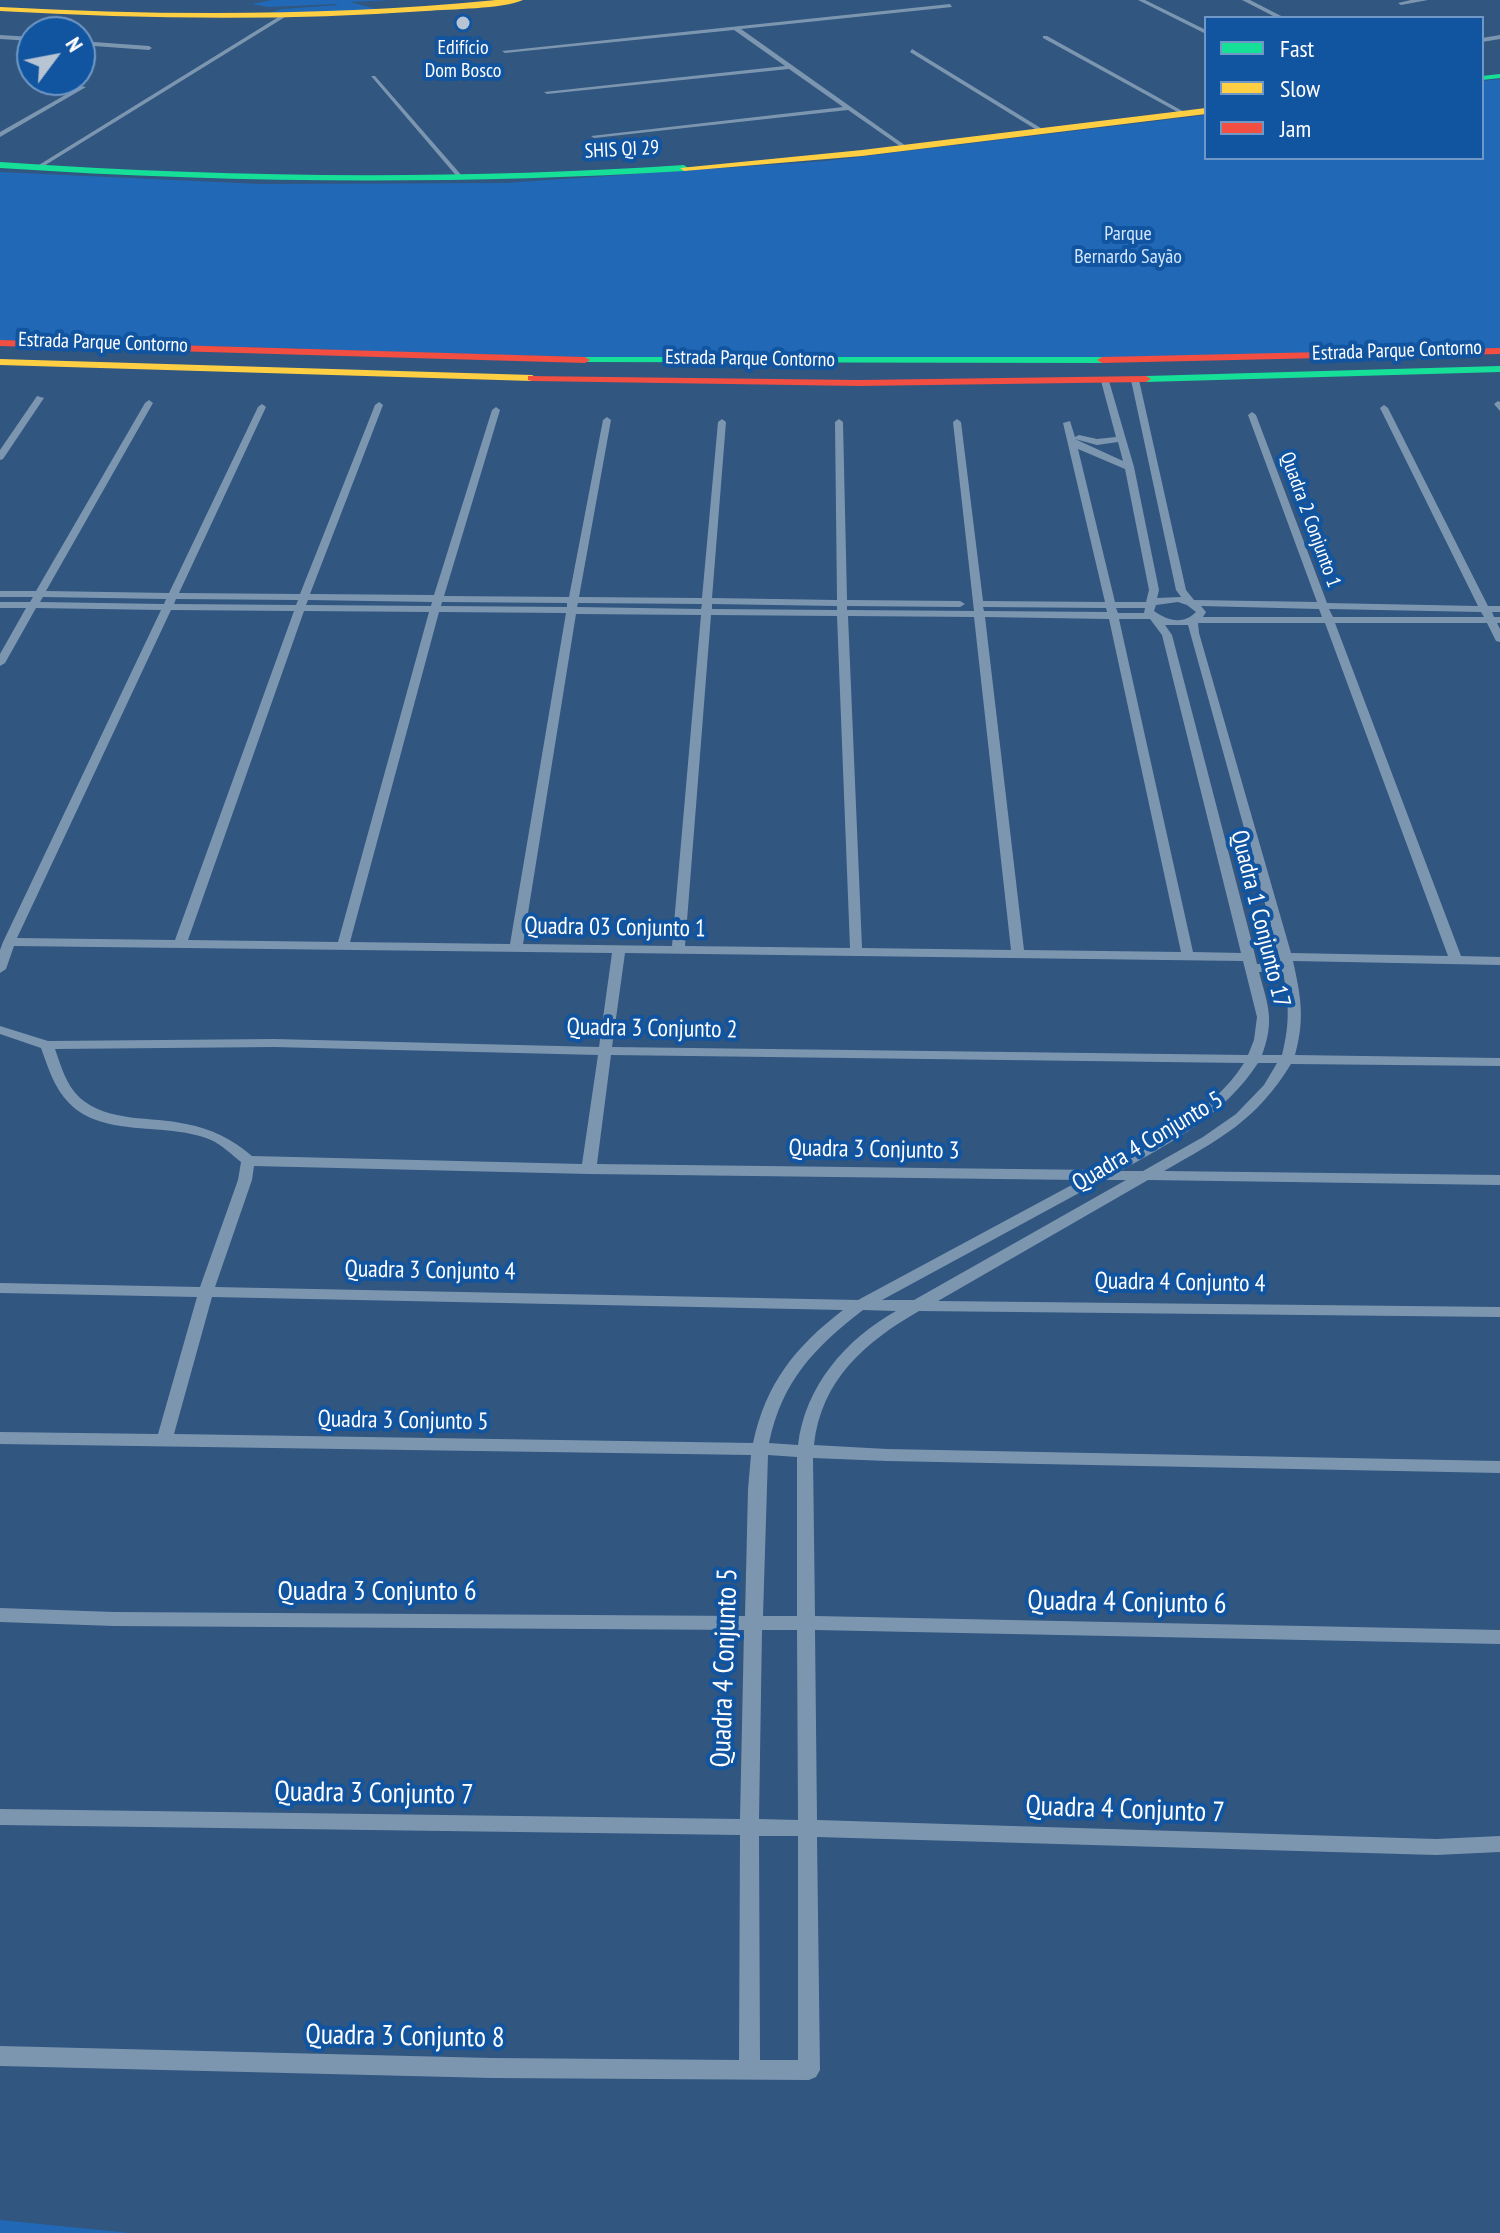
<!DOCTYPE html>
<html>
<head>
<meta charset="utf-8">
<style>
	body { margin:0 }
	#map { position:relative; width:1500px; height:2233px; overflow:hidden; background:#315680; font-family:"PT Sans Narrow",sans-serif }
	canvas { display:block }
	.legend { position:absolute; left:1204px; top:16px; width:280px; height:144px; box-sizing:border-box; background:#1154a0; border:2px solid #7098c6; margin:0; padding:10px 14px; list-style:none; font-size:24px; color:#fff }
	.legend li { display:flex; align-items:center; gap:16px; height:40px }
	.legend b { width:40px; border:2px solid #7098c6 }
	.north { position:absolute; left:16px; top:16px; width:80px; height:80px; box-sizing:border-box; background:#1154a0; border:2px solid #7098c6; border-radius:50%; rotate:58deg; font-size:22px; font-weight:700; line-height:32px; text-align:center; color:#fff }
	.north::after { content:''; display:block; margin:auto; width:28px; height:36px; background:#b7c4d3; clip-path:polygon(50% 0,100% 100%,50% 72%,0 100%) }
</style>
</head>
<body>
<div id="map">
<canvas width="1500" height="2233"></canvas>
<ul class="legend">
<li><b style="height:10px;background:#16e098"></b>Fast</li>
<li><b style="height:10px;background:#ffcf43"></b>Slow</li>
<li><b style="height:10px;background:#f24e42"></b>Jam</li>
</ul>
<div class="north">N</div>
</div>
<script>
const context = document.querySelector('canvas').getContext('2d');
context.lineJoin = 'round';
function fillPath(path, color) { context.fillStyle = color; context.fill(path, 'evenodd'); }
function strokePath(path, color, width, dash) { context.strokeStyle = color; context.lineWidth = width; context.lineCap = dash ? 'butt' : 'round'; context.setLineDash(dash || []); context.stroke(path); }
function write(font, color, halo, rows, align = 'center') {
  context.font = font + ' "PT Sans Narrow",sans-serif'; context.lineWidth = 8; context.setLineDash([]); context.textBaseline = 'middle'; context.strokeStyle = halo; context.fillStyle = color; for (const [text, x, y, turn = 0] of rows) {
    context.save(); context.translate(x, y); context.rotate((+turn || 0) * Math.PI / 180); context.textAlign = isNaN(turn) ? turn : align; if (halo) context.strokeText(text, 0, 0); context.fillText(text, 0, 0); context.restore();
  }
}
fillPath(new Path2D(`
	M272 0H391L350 2 376 9 340 14H266L282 9 338 5 335 4 269 7 252 4Z
	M1500 79V349L1099 362 670 360 0 340V172L260 184 506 183 825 161 1206 115V158H1482V81Z
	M0 2220 130 2233H0Z`), '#2169b6');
fillPath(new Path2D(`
	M1138 0H1145L1206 30V34Z
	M1242 0H1250L1285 18H1277Z
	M1411 0H1428L1401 5 1398 3Z
	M950 4 952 7 741 29 906 146 904 149 848 110 594 138 591 136 843 107 789 69 547 94 544 92 785 66 734 30 505 53 502 51Z
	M280 16 285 17 39 169 34 168Z
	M0 35 32 37V41L0 39Z
	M1500 35V39L1482 42V38Z
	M1043 36H1047L1188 114 1183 115 1043 38Z
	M80 41 149 46 152 48 149 50 80 45Z
	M912 49 1044 130 1045 131 1040 132 910 52Z
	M371 76H375L463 177V179H459Z
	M81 86 86 87 0 137V132Z
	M1135 377 1139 380 1186 590 1194 600 1317 602 1248 415 1252 412 1256 415 1327 603 1478 606 1380 408 1384 405 1388 408 1488 606H1500V612H1492L1494 617H1500V623H1497L1500 629V642L1496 641 1487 623H1335L1461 956 1500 957V965L1293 961C1301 997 1305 1019 1295 1055L1500 1058V1066L1291 1064C1256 1121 1220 1139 1164 1171L1500 1175V1185L1148 1180 938 1301 1500 1307V1317L919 1311C865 1342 821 1380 814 1445L887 1449 1500 1461V1473L887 1461 813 1458 815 1616 1500 1630V1644L815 1630 817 1820 1436 1839 1500 1836V1852L1436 1855 817 1837 820 2070 816 2077 809 2080 492 2078 0 2066V2046L492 2058 739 2060 740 1835 0 1825V1809L740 1819 744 1630 114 1626 0 1622V1608L114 1612 745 1616 748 1489 751 1455 0 1444V1432L158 1434 197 1297 0 1293V1283L200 1287 238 1180 241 1162C231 1154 222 1145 211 1140 167 1121 104 1139 69 1103 54 1088 48 1067 41 1048L0 1034V1026L48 1041 274 1039 599 1047 612 953 14 946 6 969 0 973V950L3 942 161 610 36 608 5 663 0 666V654L26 608H0V602H30L33 597H0V591H36L145 403 149 400 153 403 46 591 169 593 258 407 262 404 266 407 179 593 300 594 375 405 379 402 383 405 310 594 434 595 492 410 496 407 500 410 444 596 569 597 603 420 607 417 611 420 579 597 702 598 718 422 722 419 726 422 712 598 837 600 835 422 839 419 843 422 847 600 960 601 965 604 960 607 847 606V610L974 611 953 422 957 419 961 422 983 601 1105 602 1063 423 1070 421 1075 437 1079 435 1097 439 1116 437 1101 381 1105 378 1109 381 1134 467 1159 590 1157 598 1181 597 1176 590 1131 380ZM1075 439 1097 445 1118 442 1123 461ZM1078 449 1125 469 1149 590 1146 602H1115ZM43 597 166 599 164 604 40 602ZM176 599 298 600 296 605 174 604ZM308 600 432 602 431 606 306 605ZM442 602 567 603V607L441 606ZM1178 602 1187 605 1196 612C1183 625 1168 621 1154 611L1156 605ZM578 603 702 604 701 609 577 607ZM712 604 837 606V610L712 609ZM1201 606 1319 609 1322 617H1203L1206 612ZM983 607 1106 608 1107 612 984 611ZM1116 608H1145L1144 613H1118ZM1329 609 1481 612 1484 617H1333ZM171 610 294 611 175 940 17 938ZM304 611 429 612 338 942 188 940ZM439 612 566 613 510 944 350 942ZM576 614 701 615 672 946 523 944ZM711 615 837 616 850 948 685 946ZM848 616 974 617 1011 950 862 948ZM985 617 1109 619 1181 952 1024 950ZM1119 619H1150L1162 635 1241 953 1193 952ZM1198 623H1325L1448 956 1291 953 1199 633ZM1165 625H1188L1275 940 1251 939 1172 635ZM1253 947 1277 948 1281 964H1257ZM625 953 1243 961 1257 1017 1254 1040 1248 1055 612 1047ZM1259 972H1283C1289 1004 1290 1023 1282 1055H1262C1275 1020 1268 1006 1259 972ZM274 1047 598 1055 582 1164 252 1156C232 1139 212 1129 186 1124 151 1116 109 1123 80 1098 66 1085 61 1066 55 1049ZM611 1055 1244 1063C1211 1115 1150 1142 1098 1170L597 1164ZM1258 1063H1277L1264 1085 1236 1114 1203 1137 1143 1171H1120C1171 1143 1225 1114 1258 1063ZM254 1166 589 1174 1081 1180 858 1300 215 1287 252 1180ZM1103 1180H1126L914 1300H882ZM212 1297 843 1310C795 1347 766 1383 753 1443L174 1434ZM863 1310 896 1311C846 1339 805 1386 798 1445L769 1443C782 1381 814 1348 863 1310ZM768 1455 797 1457V1616H763ZM762 1630H797L798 1820 759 1819ZM759 1836H798V2060H760Z
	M37 396 44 398 3 459 0 460V450Z
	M1498 401 1500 402V411L1494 404Z`), '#7d96b0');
fillPath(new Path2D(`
	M1500 74V78L1482 80V76Z
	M0 162C228 178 455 180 684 165L688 168 684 171C455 185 228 183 0 168Z
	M585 357H1102L1107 360 1102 363 581 362V358Z
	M1500 366V372L1146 382 1141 379 1146 376Z`), '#16e098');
fillPath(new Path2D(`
	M496 0H523C503 9 450 9 426 11 284 21 142 19 0 11V7C166 16 331 16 496 0Z
	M1206 108V114L862 156 684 171 680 168 862 150Z
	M0 359 532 375 537 378 532 381 0 365Z`), '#ffcf43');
fillPath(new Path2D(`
	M0 340 585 357 590 360 585 363 0 346Z
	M1500 348V354L1102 363 1097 360 1102 357Z
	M528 376 859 380 1146 376 1151 379 1146 382 859 386 532 381 528 380Z`), '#f24e42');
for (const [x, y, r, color] of [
	[463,23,8,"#b7c4d3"]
]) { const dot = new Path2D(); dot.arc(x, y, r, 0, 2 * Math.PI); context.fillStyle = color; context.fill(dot); strokePath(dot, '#1154a0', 3); }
write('20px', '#fff', '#1154a0', [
	["Edifício",463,48],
	["Dom Bosco",463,71]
]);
write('20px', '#fff', '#1154a0', [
	["SHIS QI 29",622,150,-3],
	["Estrada Parque Contorno",103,343,2],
	["Estrada Parque Contorno",1397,351,-2],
	["Estrada Parque Contorno",750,359,1],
	["Quadra 2 Conjunto 1",1310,520,70]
]);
write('20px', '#d2e7fe', '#1154a0', [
	["Parque",1128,234],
	["Bernardo Sayão",1128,257]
]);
write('24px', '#fff', '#1154a0', [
	["Quadra 1 Conjunto 17",1260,919,76],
	["Quadra 03 Conjunto 1",615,928,1],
	["Quadra 3 Conjunto 2",652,1029,1],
	["Quadra 4 Conjunto 5",1148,1142,-31],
	["Quadra 3 Conjunto 3",874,1150,1],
	["Quadra 3 Conjunto 4",430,1271,1],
	["Quadra 4 Conjunto 4",1180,1283,1],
	["Quadra 3 Conjunto 5",403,1421,1]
]);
write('28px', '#fff', '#1154a0', [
	["Quadra 3 Conjunto 6",377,1592],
	["Quadra 4 Conjunto 6",1127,1603,1],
	["Quadra 4 Conjunto 5",725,1668,-88],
	["Quadra 3 Conjunto 7",374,1794,1],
	["Quadra 4 Conjunto 7",1125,1810,2],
	["Quadra 3 Conjunto 8",405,2037,1]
]);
</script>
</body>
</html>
